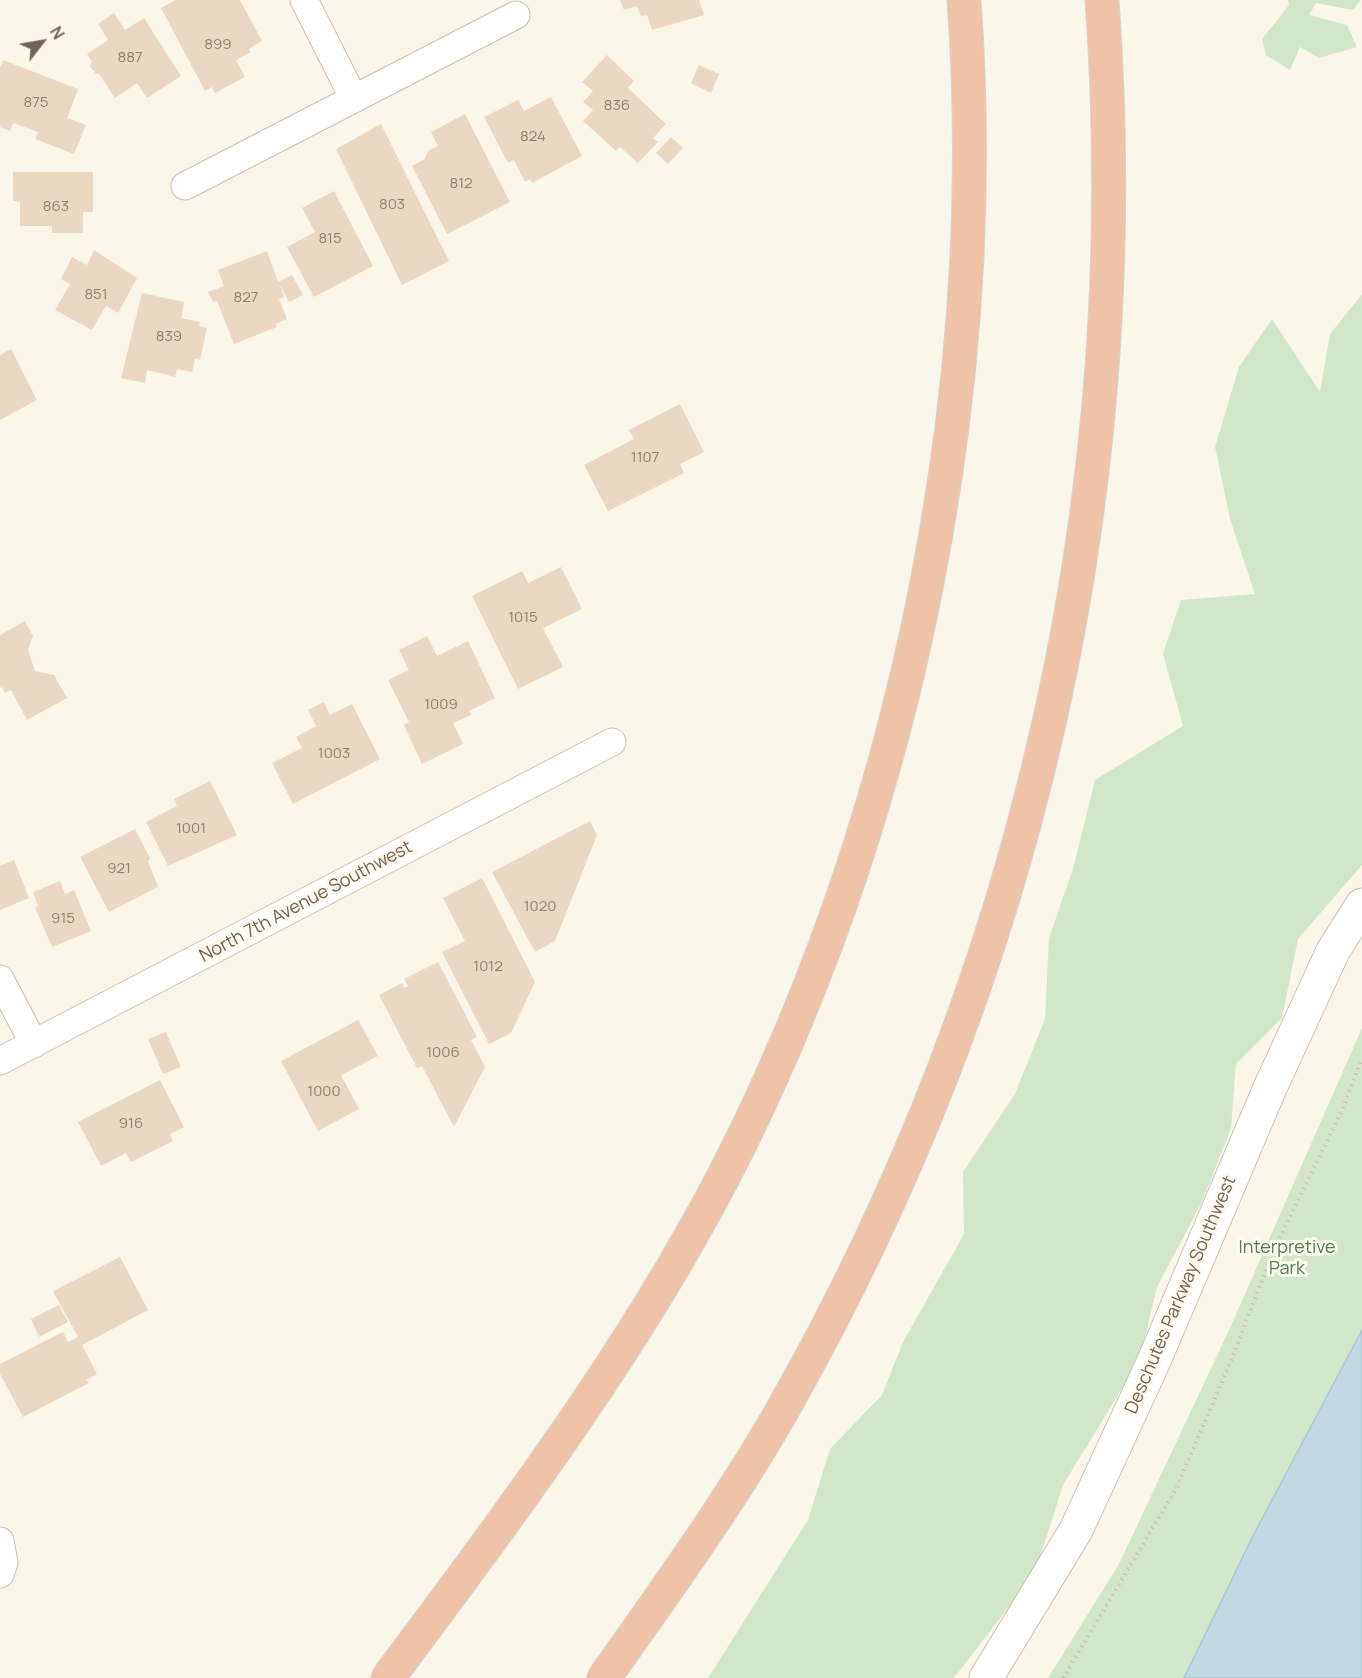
<!DOCTYPE html>
<html>
<head>
<meta charset="utf-8">
<style>
	body { margin:0 }
	#map { position:relative; width:1362px; height:1678px; overflow:hidden; background:#fbf6ea; font-family:Manrope,sans-serif }
	canvas { display:block }
	.north { position:absolute; left:12px; top:12px; width:60px; height:60px; -webkit-text-stroke:4px #fdfaf0; paint-order:stroke; rotate:59deg; font-size:16px; font-weight:700; line-height:24px; text-align:center; color:#736150 }
	.north::after { content:''; display:block; margin:auto; width:21px; height:27px; background:#736150; clip-path:polygon(50% 0,100% 100%,50% 72%,0 100%) }
</style>
</head>
<body>
<div id="map">
<canvas width="1362" height="1678"></canvas>
<div class="north">N</div>
</div>
<script>
const context = document.querySelector('canvas').getContext('2d');
context.lineJoin = 'round';
function fillPath(path, color) { context.fillStyle = color; context.fill(path, 'evenodd'); }
function strokePath(path, color, width, dash) { context.strokeStyle = color; context.lineWidth = width; context.lineCap = dash ? 'butt' : 'round'; context.setLineDash(dash || []); context.stroke(path); }
function write(font, color, halo, rows, align = 'center') {
  context.font = font + ' Manrope,sans-serif'; context.lineWidth = 6; context.setLineDash([]); context.textBaseline = 'middle'; context.strokeStyle = halo; context.fillStyle = color; for (const [text, x, y, turn = 0] of rows) {
    context.save(); context.translate(x, y); context.rotate((+turn || 0) * Math.PI / 180); context.textAlign = isNaN(turn) ? turn : align; if (halo) context.strokeText(text, 0, 0); context.fillText(text, 0, 0); context.restore();
  }
}
fillPath(new Path2D(`
	M1288 0H1361L1353 10 1316 3 1309 15 1347 25 1357 47 1319 58 1300 47 1290 70 1266 55 1262 39 1289 5Z
	M1362 294V865L1298 939 1282 1018 1236 1064 1231 1128 1202 1202 1157 1287 1140 1359 1063 1485 1035 1573 954 1678H708L808 1520 830 1449 882 1395 903 1342 964 1234 963 1172 1015 1094 1045 1019 1049 938 1073 869 1095 780 1183 726 1163 654 1181 600 1255 594 1230 519 1215 447 1239 367 1272 319 1320 392 1330 334Z
	M1362 1028V1330L1253 1536 1184 1678H1048L1119 1564 1230 1328Z`), '#d2e7c9');
const water = new Path2D(`
	M1362 1330V1678H1184L1253 1536Z`);
fillPath(water, '#c0d9e3');
strokePath(water, '#a7c7d3', 1.5);
fillPath(new Path2D(`
	M176 0H240L262 41 249 49 251 52 236 60 245 77 215 93 212 87 205 91 161 8Z
	M620 0H699L704 15 652 30 647 15 641 16 637 6 624 10Z
	M114 13 125 30 144 18 181 76 147 98 137 83 115 98 99 74H96L90 66 92 62 87 54 108 40 98 24Z
	M607 55 634 81 628 88 666 124 653 138 658 142 638 163 620 147 616 151 583 121 593 110 583 102 593 91 582 82Z
	M3 60 78 89 67 118 86 125 74 154 35 139 38 132 13 123 10 131 0 127V68Z
	M699 65 719 74 711 93 691 83Z
	M551 97 582 156 532 183 530 179 525 182 514 160 508 163 484 117 518 100 524 111Z
	M465 114 510 202 447 234 412 166 425 159 428 151 438 146 431 132Z
	M381 124 449 261 402 285 336 149Z
	M671 137 683 148 668 164 656 153Z
	M13 172H93V212H83V233H52V226H20V202L13 201Z
	M334 191 373 266 314 297 287 247 315 232 302 208Z
	M94 250 137 278 118 313 106 306 92 330 55 310 70 284 61 279 72 257 87 265Z
	M267 251 278 282 292 275 303 295 289 302 280 285 284 297 279 299 287 319 275 324 277 327 234 344 217 301 213 302 208 292 224 286 218 270Z
	M142 293 184 302 181 318 200 322 199 326 207 328 200 360 195 358 192 372 177 369 175 377 147 370 145 383 121 378Z
	M11 349 37 400 0 420V355Z
	M680 404 704 452 680 464 684 473 608 511 584 465 634 439 629 430Z
	M561 567 582 609 543 628 563 667 518 689 472 596 522 571 528 583Z
	M25 621 33 636 28 650 35 671 54 675 67 698 27 720 11 690 5 693 2 687 0 688V635Z
	M427 636 437 656 468 641 495 698 469 711 471 715 453 723 463 744 422 764 404 725 409 722 388 680 409 670 399 650Z
	M324 702 330 715 352 704 380 759 293 804 272 763 302 748 296 737 316 726 308 710Z
	M210 781 237 835 168 866 146 822 177 806 174 799Z
	M590 821 597 835 555 941 535 952 492 872Z
	M135 829 150 858 148 861 158 887 109 912 80 857Z
	M14 860 29 898 0 910V866Z
	M482 878 535 982 511 1033 489 1044 442 952 465 941 443 898Z
	M60 881 65 894 74 890 91 931 52 947 35 907 38 906 33 892Z
	M438 962 477 1037 471 1040 485 1067 454 1127 422 1066 417 1068 379 995 402 983 404 988 408 986 404 979Z
	M358 1020 378 1056 341 1075 359 1109 318 1131 281 1061Z
	M166 1032 181 1067 163 1074 148 1039Z
	M160 1080 184 1127 170 1134 173 1141 131 1162 126 1153 101 1166 78 1122Z
	M120 1257 148 1310 82 1345 97 1374 86 1380 89 1383 23 1417 0 1374V1364L63 1332 68 1342 78 1337 53 1291Z
	M59 1305 68 1322 39 1337 31 1319Z`), '#ebd8c2');
const minor = new Path2D(`
	M304 0 353 97
	M185 186 516 15
	M0 979 34 1044
	M0 1061 612 742
	M0 1541 4 1563 0 1574`);
const tertiary = new Path2D(`
	M986 1678 1076 1530 1153 1363 1270 1088 1333 951 1362 905`);
const motorway = new Path2D(`
	M388 1678C515 1507 645 1336 740 1144 910 798 992 385 964 0
	M604 1678C666 1590 730 1502 783 1409 1028 977 1138 495 1102 0`);
strokePath(minor, '#ccc0b1', 29);
strokePath(tertiary, '#ccc0b1', 35);
strokePath(motorway, '#d8d3ce', 35);
strokePath(new Path2D(`
	M1063 1678 1176 1489 1230 1363 1273 1252 1342 1110 1362 1058`), '#d3bda7', 4, [1.5, 4.5]);
strokePath(minor, '#fff', 27);
strokePath(tertiary, '#fff', 33);
strokePath(motorway, '#eec3a7', 33);
write('15px', '#917f6c', null, [
	["899",218,45],
	["887",130,58],
	["875",36,103],
	["836",617,106],
	["824",533,137],
	["812",461,184],
	["803",392,205],
	["863",56,207],
	["815",330,239],
	["851",96,295],
	["827",246,298],
	["839",169,337],
	["1107",645,458],
	["1015",523,618],
	["1009",441,705],
	["1003",334,754],
	["1001",191,829],
	["921",119,869],
	["1020",540,907],
	["915",63,919],
	["1012",488,967],
	["1006",443,1053],
	["1000",324,1092],
	["916",131,1124]
]);
write('18px', '#736150', '#fdfaf0', [
	["North 7th Avenue Southwest",306,902,-28],
	["Deschutes Parkway Southwest",1181,1295,-67]
]);
write('18px', '#547d4c', '#fdfaf0', [
	["Interpretive",1287,1248],
	["Park",1287,1269]
]);
</script>
</body>
</html>
